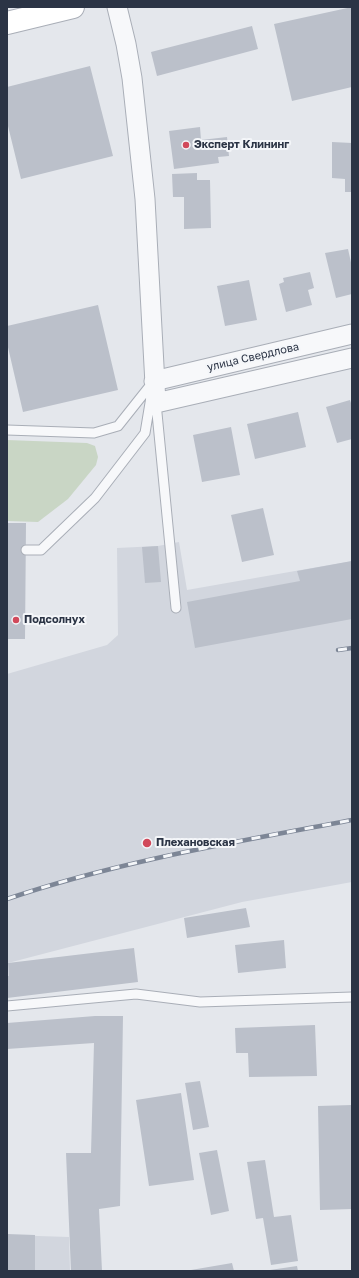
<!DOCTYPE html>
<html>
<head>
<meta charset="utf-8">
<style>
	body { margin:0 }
	#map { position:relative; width:359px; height:1278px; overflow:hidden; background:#e4e7ec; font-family:"Golos Text",sans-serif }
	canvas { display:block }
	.frame { position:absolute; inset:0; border:8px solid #2b3445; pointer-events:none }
</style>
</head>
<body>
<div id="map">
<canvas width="359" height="1278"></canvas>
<div class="frame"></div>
</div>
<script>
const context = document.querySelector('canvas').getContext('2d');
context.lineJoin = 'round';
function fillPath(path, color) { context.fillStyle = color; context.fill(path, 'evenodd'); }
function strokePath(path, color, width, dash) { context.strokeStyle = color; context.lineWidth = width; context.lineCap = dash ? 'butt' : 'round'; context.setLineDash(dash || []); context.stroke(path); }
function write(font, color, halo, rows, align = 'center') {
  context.font = font + ' "Golos Text",sans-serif'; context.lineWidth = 4; context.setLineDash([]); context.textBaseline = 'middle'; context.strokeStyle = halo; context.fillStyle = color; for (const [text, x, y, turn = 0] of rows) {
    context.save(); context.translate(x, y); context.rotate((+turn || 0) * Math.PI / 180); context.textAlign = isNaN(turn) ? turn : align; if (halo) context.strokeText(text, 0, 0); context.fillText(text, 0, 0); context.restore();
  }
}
fillPath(new Path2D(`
	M179 542 187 590 352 561V882L242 902 8 963 9 976H7V674L107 645 118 635 117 548 158 546Z
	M7 1235 69 1237 70 1271H7Z`), '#d2d6de');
fillPath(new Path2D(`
	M7 440 87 443 95 446 98 457 96 465 68 499 38 522 7 521Z`), '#c9d6c5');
fillPath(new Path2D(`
	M352 7V87L292 101 274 24Z
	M252 26 258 49 157 76 151 52Z
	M90 66 113 156 21 179 7 122V87Z
	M200 127 201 140 227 137 229 156 218 157 219 163 174 169 169 131Z
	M332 142 352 143V192H345V179L332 178Z
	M197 173V180H210L211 228 184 229V197H173L172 174Z
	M348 249 352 267V294L336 298 325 253Z
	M310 272 314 288 308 290 312 305 286 312 279 284 284 282 283 278Z
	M249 280 257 320 225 326 217 286Z
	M98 305 118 390 23 412 7 343V326Z
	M350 400 352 406V439L337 443 326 407Z
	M298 412 306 447 255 459 247 424Z
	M231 427 240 475 202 482 193 435Z
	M263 508 274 555 242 562 231 515Z
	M7 523H26L25 639H7Z
	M158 546 161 582 145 583 142 547Z
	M352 561V619L195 648 187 602 300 581 297 571Z
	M246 908 250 927 187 938 184 918Z
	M284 940 286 968 238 973 235 945Z
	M134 948 138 982 7 998V976H9L8 963Z
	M95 1016H123L120 1206 99 1209 102 1271H71L66 1153H91L94 1043 7 1049V1023Z
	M315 1025 317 1076 249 1077 248 1053H236L235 1028Z
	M200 1081 209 1127 193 1130 185 1083Z
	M181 1093 194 1180 149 1186 136 1100Z
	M352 1105V1209L320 1210 318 1106Z
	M217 1150 229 1211 211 1215 199 1153Z
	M265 1160 274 1217 291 1215 298 1261 271 1265 263 1218 256 1219 247 1162Z
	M7 1234 35 1235V1271H7Z
	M232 1263 234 1271H191V1270Z
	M297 1266 298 1271H270V1270Z`), '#bbc0ca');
const lane = new Path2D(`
	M156 403 176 608
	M7 430 94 433 118 426 153 382
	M26 550H41L95 498 145 433 151 397
	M7 1006 136 994 200 1002 352 997`);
const street = new Path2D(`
	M117 7 126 44 132 78 145 199 156 403 352 358
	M154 381 352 334`);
const secondary = new Path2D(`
	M7 23 73 7`);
strokePath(lane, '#a9aeb7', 11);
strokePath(street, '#a9aeb7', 21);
strokePath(secondary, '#a9aeb7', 24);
strokePath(lane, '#f7f8fa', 9);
strokePath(street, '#f7f8fa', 19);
strokePath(secondary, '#fff', 22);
const rail = new Path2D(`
	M338 650 352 648
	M7 899C119 861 236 842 352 820`);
strokePath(rail, '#7d8696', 4.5);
strokePath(rail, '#f4f6f9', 3, [9]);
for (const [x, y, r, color] of [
	[186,145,4,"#d1495b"],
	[16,620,4,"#d1495b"],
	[147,843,5,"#d1495b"]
]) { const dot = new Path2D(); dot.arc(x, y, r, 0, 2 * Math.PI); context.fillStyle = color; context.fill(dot); strokePath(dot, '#f4f6f9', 1.5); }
write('bold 11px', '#2b3445', '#f4f6f9', [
	["Эксперт Клининг",194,145],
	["Подсолнух",24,620],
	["Плехановская",156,843]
], 'left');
write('11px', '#2b3445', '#f4f6f9', [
	["улица Свердлова",253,357,-13]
]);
</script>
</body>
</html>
